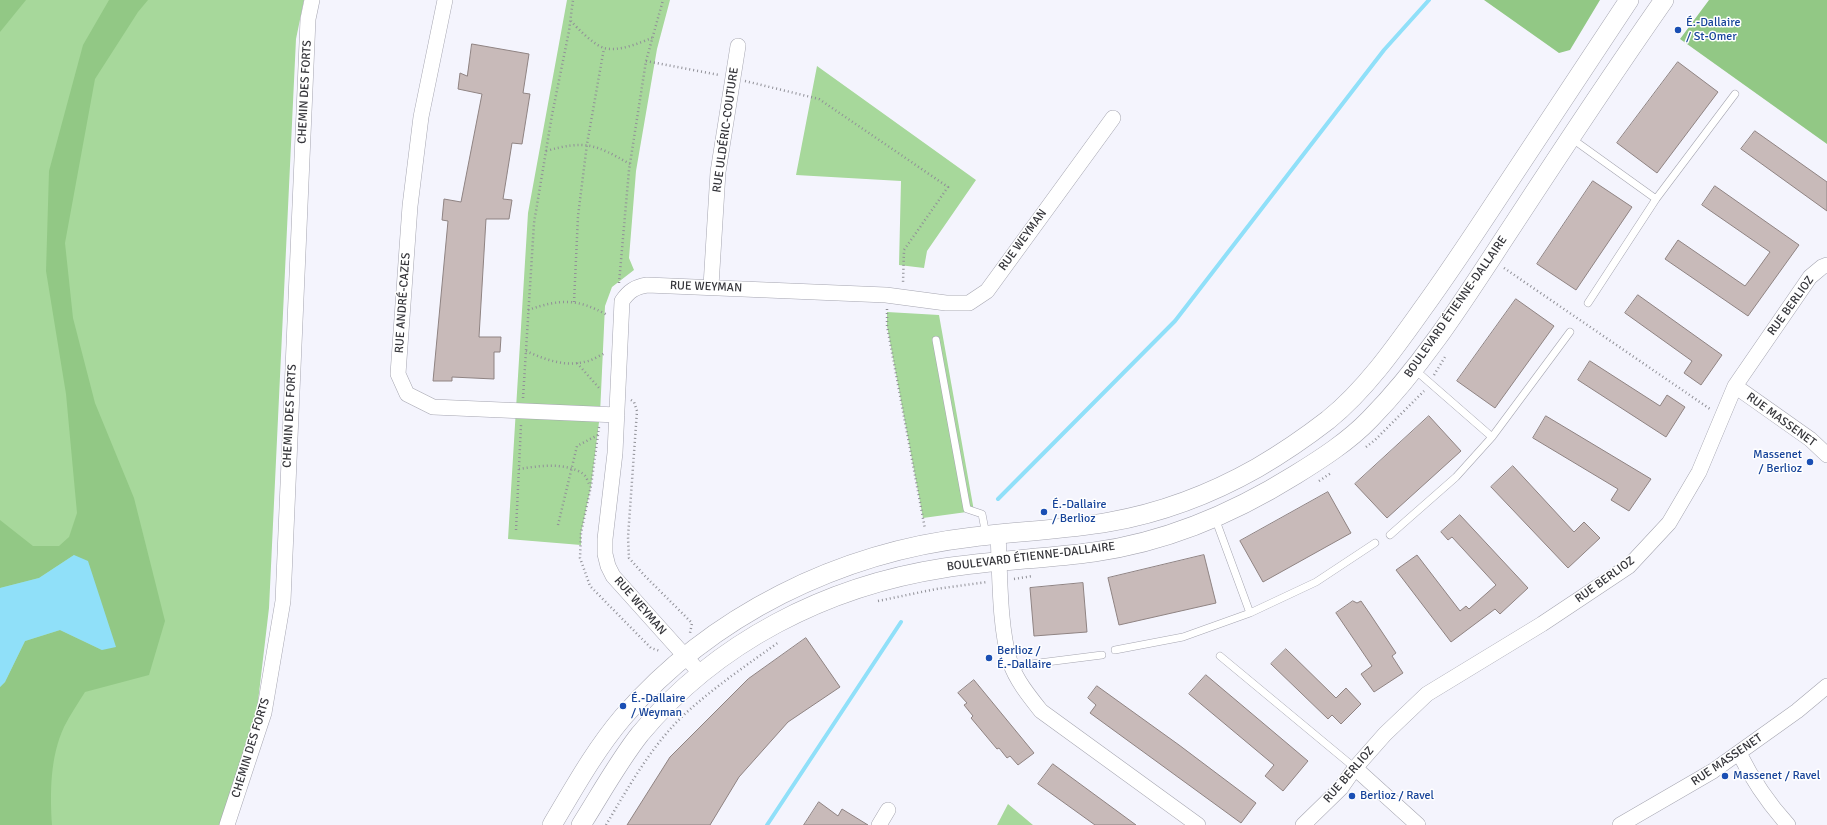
<!DOCTYPE html>
<html>
<head>
<meta charset="utf-8">
<style>
	body { margin:0 }
	canvas { display:block; background:#f4f4fd }
</style>
</head>
<body>
<canvas width="1827" height="825"></canvas>
<script>
const context = document.querySelector('canvas').getContext('2d');
context.lineJoin = 'round';
function fillPath(path, color) { context.fillStyle = color; context.fill(path, 'evenodd'); }
function strokePath(path, color, width, dash) { context.strokeStyle = color; context.lineWidth = width; context.lineCap = dash ? 'butt' : 'round'; context.setLineDash(dash || []); context.stroke(path); }
function write(font, color, halo, rows, align = 'center') {
  context.font = font + ' Signika,sans-serif'; context.lineWidth = 3; context.setLineDash([]); context.textBaseline = 'middle'; context.strokeStyle = halo; context.fillStyle = color; for (const [text, x, y, turn = 0] of rows) {
    context.save(); context.translate(x, y); context.rotate((+turn || 0) * Math.PI / 180); context.textAlign = isNaN(turn) ? turn : align; if (halo) context.strokeText(text, 0, 0); context.fillText(text, 0, 0); context.restore();
  }
}
fillPath(new Path2D(`
	M0 0H304L296 39 269 608 257 710 227 825H0Z
	M567 0H670L657 49 636 171 629 258 634 270 612 287 605 306 600 414 591 486 581 533V545L508 539 528 213Z
	M817 66 976 180 927 251 924 268 899 265 901 181 796 175Z
	M887 312 939 315 974 511 923 518 887 326Z
	M1008 804 1033 825H997Z`), '#a7d89b');
fillPath(new Path2D(`
	M0 0H26L0 32Z
	M109 0H148L138 12 95 79 65 243 73 318 95 403 134 498 165 621 149 675 85 692C78 703 70 715 64 727 50 757 50 793 52 825H0V687L5 682 25 641 60 630 102 650 74 555 39 578 0 588V520L33 546H59L69 537 77 513 66 394 46 271 49 171 83 45Z
	M1484 0H1600L1570 50 1559 53Z
	M1709 0H1827V144L1680 39Z`), '#92c885');
fillPath(new Path2D(`
	M74 555 88 561 116 647 102 650 60 630 25 641 5 682 0 687V588L39 578Z`), '#90e0f9');
strokePath(new Path2D(`
	M998 499 1175 321 1384 50 1429 0
	M767 825 901 622`), '#90e0f9', 4);
const building = new Path2D(`
	M472 44 529 54 523 93 530 94 522 144 512 143 503 199 512 200 509 219H486L479 337H501L500 352H494V379L452 377V381H433L448 221 442 220 444 199 461 202 482 94 458 89 460 73 467 76Z
	M1678 62 1718 92 1657 173 1617 143Z
	M1755 131 1827 182V211L1741 149Z
	M1593 181 1632 207 1576 290 1537 264Z
	M1715 186 1799 245 1748 316 1665 259 1678 240 1745 286 1752 277 1770 252 1702 205Z
	M1638 295 1722 355 1701 385 1684 373 1692 361 1625 313Z
	M1516 299 1554 326 1495 408 1457 381Z
	M1590 361 1660 406 1667 395 1685 407 1666 437 1578 380Z
	M1429 416 1461 451 1387 518 1355 484Z
	M1546 416 1651 479 1629 511 1611 500 1618 489 1533 438Z
	M1513 466 1574 532 1584 522 1600 538 1568 568 1491 487Z
	M1328 492 1351 533 1263 582 1240 541Z
	M1460 515 1528 588 1500 614 1495 609 1451 642 1396 570 1417 555 1460 611 1466 606 1469 609 1496 585 1452 537 1448 540 1441 532Z
	M1204 555 1216 603 1119 625 1108 578Z
	M1083 583 1087 632 1034 636 1030 588Z
	M1353 601 1357 603 1361 601 1370 614 1396 653 1392 656 1403 673 1374 692 1361 674 1372 666 1336 613Z
	M806 638 840 687 788 722 739 777 710 825H627L670 757 748 679Z
	M1286 649 1336 698 1346 688 1361 704 1341 724 1332 715 1328 719 1271 664Z
	M1206 675 1308 761 1283 791 1265 776 1274 765 1189 694Z
	M974 680 1034 753 1018 765 1010 756 1007 758 999 748 997 749 971 718 973 716 964 705 967 703 958 693Z
	M1097 686 1179 745 1256 803 1241 823 1090 713 1096 705 1088 698Z
	M1053 764 1136 825H1095L1038 784Z
	M819 802 838 816 842 809 868 825H804Z`);
fillPath(building, '#c8bab9');
strokePath(building, '#8f8382', 1);
const service = new Path2D(`
	M1571 138 1656 199 1735 94
	M1588 303 1656 199
	M936 340 967 509 982 514 986 535
	M1414 369 1492 437 1570 332
	M1215 518 1250 613 1316 582 1375 543
	M1390 535 1456 477 1492 437
	M1115 650 1183 637 1250 613
	M1220 656 1355 768
	M1014 669 1023 665 1102 655`);
const minor = new Path2D(`
	M445 0 421 117 410 206 398 374 407 394 433 407 617 415
	M711 286 718 172 738 46
	M1735 386 1810 439 1827 455
	M998 534C1000 572 999 626 1010 662 1016 680 1029 696 1041 711L1198 825
	M701 674 613 576 608 566 605 554V539L615 453 622 301C629 291 635 287 647 285L886 295 946 303H969L987 291 1113 118
	M1739 753C1752 779 1768 803 1788 825
	M1355 768 1418 825
	M227 825 264 713 283 601 308 19 312 0
	M879 825 888 810
	M1303 825 1341 788 1355 768 1385 734 1427 694 1542 624 1629 566 1669 523 1699 472 1735 386 1810 277 1822 267 1827 265
	M1620 825 1713 771 1797 711 1827 686`);
const tertiary = new Path2D(`
	M552 825C574 788 595 750 623 717 711 615 840 552 973 537 1018 531 1064 530 1109 522 1161 513 1211 494 1257 468 1281 454 1306 437 1328 420 1365 390 1394 349 1421 311 1448 274 1473 236 1498 198 1542 132 1585 66 1629 0
	M581 825C600 795 618 762 640 734 716 642 827 586 944 568 994 560 1044 559 1094 552 1166 542 1234 513 1295 475 1321 459 1349 441 1370 419 1427 361 1470 290 1515 222 1564 147 1613 73 1664 0`);
strokePath(service, '#a5a5b0', 8);
strokePath(minor, '#a5a5b0', 16);
strokePath(tertiary, '#a5a5b0', 20);
strokePath(new Path2D(`
	M571 21C578 29 594 45 604 48 619 52 639 43 652 38
	M646 61 719 75
	M745 81 819 99 948 187 904 250 903 283
	M546 151C585 140 595 144 630 164
	M1504 268 1710 409
	M619 283 629 170 646 61 663 0
	M574 302 578 216 587 144 604 48
	M887 309V326L925 529
	M528 310C560 299 577 298 607 315
	M526 351C544 359 564 367 584 362 591 361 599 356 605 353
	M577 363 600 389
	M1434 375 1445 357
	M523 398 534 223 552 115 569 31 573 0
	M631 400 634 402 637 411 628 537 629 558 644 575 692 623 690 633
	M599 427 591 486 581 533 580 558 590 586 651 648 660 651
	M1366 447 1375 440 1424 391
	M519 469C538 466 564 462 582 473 586 475 588 482 590 486
	M1319 481 1331 473
	M558 525 577 446 598 435
	M516 530 521 425
	M1014 579 1033 576
	M878 601 936 589 987 582
	M606 825C629 786 653 743 687 712 716 686 748 664 779 642`), '#909097', 2.5, [1, 3]);
strokePath(service, '#fff', 7);
strokePath(minor, '#fff', 15);
strokePath(tertiary, '#fff', 19);
for (const [x, y, r, color] of [
	[1678,30,4,"#1a4fb4"],
	[1810,462,4,"#1a4fb4"],
	[1044,512,4,"#1a4fb4"],
	[989,658,4,"#1a4fb4"],
	[623,706,4,"#1a4fb4"],
	[1725,776,4,"#1a4fb4"],
	[1352,796,4,"#1a4fb4"]
]) { const dot = new Path2D(); dot.arc(x, y, r, 0, 2 * Math.PI); context.fillStyle = color; context.fill(dot); strokePath(dot, '#fff', 1.5); }
write('12px', '#164399', '#fff', [
	["É.-Dallaire",1686,23],
	["/ St-Omer",1686,37],
	["Massenet",1802,455,"right"],
	["/ Berlioz",1802,469,"right"],
	["É.-Dallaire",1052,505],
	["/ Berlioz",1052,519],
	["Berlioz /",997,651],
	["É.-Dallaire",997,665],
	["É.-Dallaire",631,699],
	["/ Weyman",631,713],
	["Massenet / Ravel",1733,776],
	["Berlioz / Ravel",1360,796]
], 'left');
write('12px', '#35353a', '#fff', [
	["CHEMIN DES FORTS",305,92,-87],
	["RUE ULDÉRIC-COUTURE",726,130,-82],
	["RUE WEYMAN",1023,240,-54],
	["RUE WEYMAN",706,287,2],
	["RUE ANDRÉ-CAZES",403,303,-86],
	["RUE BERLIOZ",1791,306,-54],
	["BOULEVARD ÉTIENNE-DALLAIRE",1456,307,-55],
	["CHEMIN DES FORTS",290,416,-87],
	["RUE MASSENET",1781,420,36],
	["BOULEVARD ÉTIENNE-DALLAIRE",1031,557,-7],
	["RUE BERLIOZ",1605,580,-36],
	["RUE WEYMAN",640,606,49],
	["CHEMIN DES FORTS",251,748,-73],
	["RUE MASSENET",1727,760,-34],
	["RUE BERLIOZ",1349,775,-49]
]);
</script>
</body>
</html>
